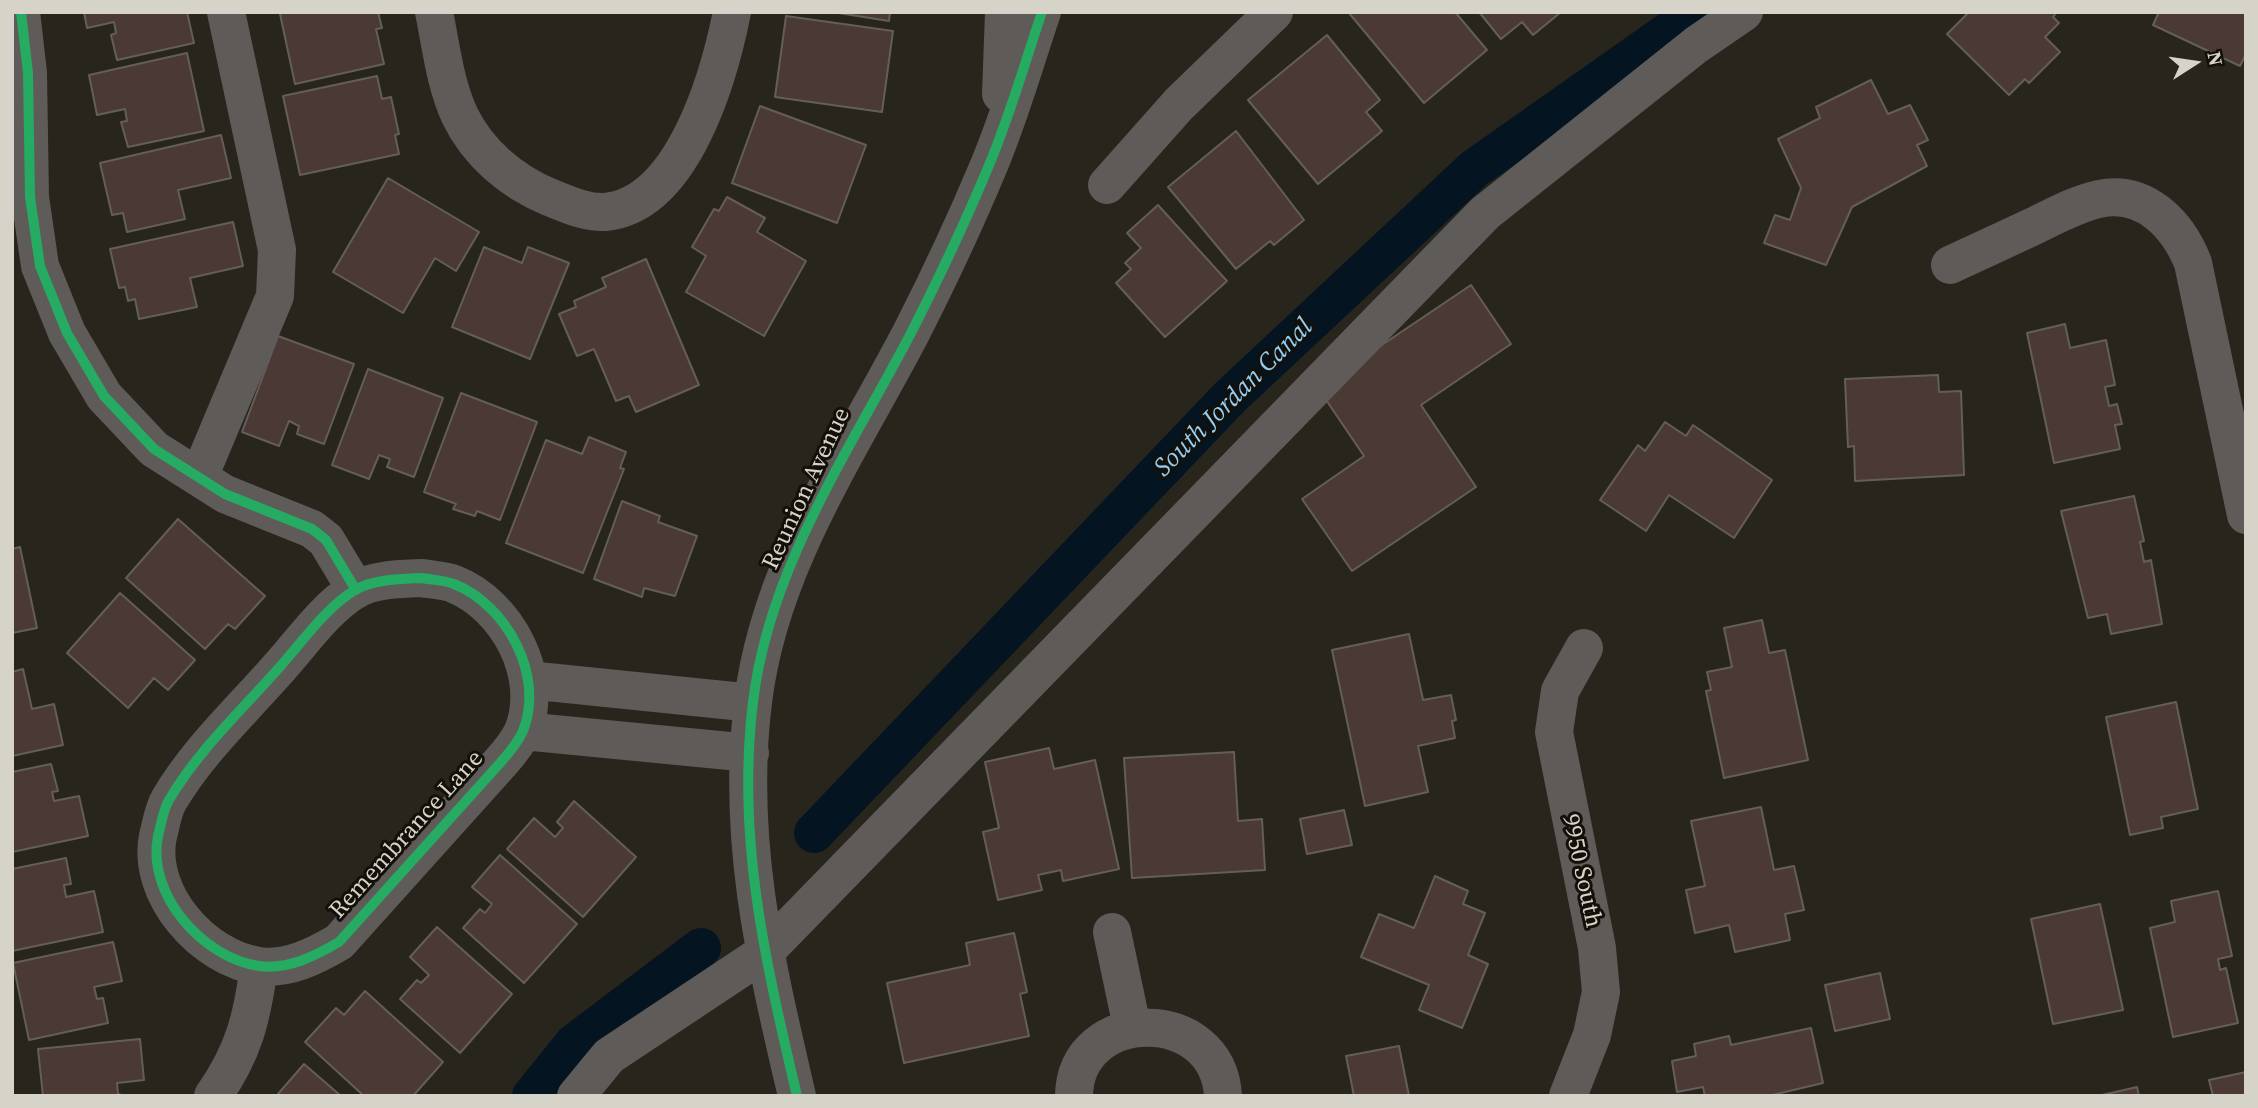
<!DOCTYPE html>
<html>
<head>
<meta charset="utf-8">
<style>
	body { margin:0 }
	#map { position:relative; width:2258px; height:1108px; overflow:hidden; background:#28251d; font-family:"Source Serif 4",serif }
	canvas { display:block }
	.frame { position:absolute; inset:0; border:14px solid #d6d3c9; pointer-events:none }
	.north { position:absolute; left:2160px; top:28px; width:70px; height:70px; -webkit-text-stroke:5px #13100a; paint-order:stroke; rotate:78deg; font-size:19px; font-weight:700; line-height:28px; text-align:center; color:#d6d3c9 }
	.north::after { content:''; display:block; margin:auto; width:24px; height:32px; background:#d6d3c9; clip-path:polygon(50% 0,100% 100%,50% 72%,0 100%) }
</style>
</head>
<body>
<div id="map">
<canvas width="2258" height="1108"></canvas>
<div class="frame"></div>
<div class="north">N</div>
</div>
<script>
const context = document.querySelector('canvas').getContext('2d');
context.lineJoin = 'round';
function strokePath(path, color, width, dash) { context.strokeStyle = color; context.lineWidth = width; context.lineCap = dash ? 'butt' : 'round'; context.setLineDash(dash || []); context.stroke(path); }
function fillPath(path, color) { context.fillStyle = color; context.fill(path, 'evenodd'); }
function write(font, color, halo, rows, align = 'center') {
  context.font = font + ' "Source Serif 4",serif'; context.lineWidth = 6; context.setLineDash([]); context.textBaseline = 'middle'; context.strokeStyle = halo; context.fillStyle = color; for (const [text, x, y, turn = 0] of rows) {
    context.save(); context.translate(x, y); context.rotate((+turn || 0) * Math.PI / 180); context.textAlign = isNaN(turn) ? turn : align; if (halo) context.strokeText(text, 0, 0); context.fillText(text, 0, 0); context.restore();
  }
}
strokePath(new Path2D(`
	M814 833 1230 397 1474 169 1697 12
	M532 1096 574 1044 701 948`), '#041421', 40);
const building = new Path2D(`
	M84 12H187L194 43 117 60 111 35 116 33 114 22 87 28Z
	M288 12H378L382 28 376 29 384 64 295 84 280 14Z
	M832 12H890L889 21Z
	M1455 12 1487 50 1424 103 1349 13Z
	M1479 12H1561L1533 35 1522 22 1501 39Z
	M1969 12H2057L2053 17 2059 23 2045 37 2060 52 2029 83 2025 79 2009 95 1947 34Z
	M2159 12H2246V54L2240 66 2153 25Z
	M786 16 893 31 882 112 775 97Z
	M1327 35 1380 100 1366 112 1382 131 1318 184 1248 100Z
	M187 53 204 131 128 147 121 122 127 121 125 109 97 115 89 75Z
	M377 76 382 99 391 97 399 134 395 135 399 154 300 175 283 96Z
	M1871 80 1888 114 1910 105 1928 140 1917 145 1927 166 1852 207 1826 265 1764 243 1775 215 1790 220 1801 188 1778 139 1820 118 1816 107Z
	M760 106 866 145 837 223 732 183Z
	M1236 131 1304 220 1274 245 1270 241 1236 269 1168 187Z
	M221 135 231 178 178 190 185 219 127 232 123 213 112 215 100 163Z
	M388 178 479 232 456 271 435 258 403 313 333 272Z
	M727 197 765 218 757 232 806 261 764 336 686 292 706 256 692 247 714 209 719 211Z
	M1158 205 1227 281 1165 337 1116 283 1131 269 1125 263 1141 248 1127 233Z
	M233 222 243 266 190 278 197 307 139 319 135 299 128 301 125 287 119 288 110 249Z
	M484 247 522 263 528 247 569 263 530 359 452 327Z
	M646 259 699 385 636 412 629 396 616 401 594 349 577 356 559 314 576 307 574 301 606 287 602 278Z
	M1471 285 1511 344 1421 405 1476 487 1352 571 1302 499 1364 456 1318 388Z
	M2065 324 2070 348 2106 340 2115 385 2105 387 2109 406 2117 404 2122 424 2115 425 2120 449 2054 463 2027 333Z
	M278 336 354 364 324 444 297 434 299 426 289 421 279 446 242 432Z
	M368 369 443 398 414 477 387 467 390 459 379 455 369 479 332 465Z
	M1938 375 1939 392 1961 391 1964 475 1855 481 1854 446 1848 447 1845 379Z
	M461 393 537 422 500 520 477 511 475 516 453 509 456 504 424 492Z
	M1665 422 1686 436 1693 425 1772 480 1734 538 1669 495 1646 531 1600 500 1638 445 1645 451Z
	M589 437 626 452 620 468 624 469 583 573 506 543 546 440 582 454Z
	M2134 496 2144 541 2140 542 2144 562 2151 560 2162 624 2111 634 2107 614 2088 618 2061 511Z
	M622 501 660 516 658 522 697 536 675 596 644 588 642 597 594 579Z
	M178 519 265 596 235 629 228 624 205 649 126 578Z
	M20 547 37 628 12 633V549Z
	M120 593 195 660 168 690 154 678 128 708 67 653Z
	M1762 620 1769 653 1785 650 1808 760 1724 778 1706 691 1711 690 1707 672 1732 667 1724 628Z
	M1409 634 1423 700 1451 695 1456 720 1452 721 1455 738 1418 746 1428 792 1365 806 1332 650Z
	M23 669 32 709 54 704 63 745 12 756V672Z
	M2176 702 2198 809 2161 817 2163 828 2130 835 2106 717Z
	M1049 748 1054 769 1095 760 1119 869 1063 881 1061 870 1038 875 1042 890 998 900 983 832 999 828 985 762Z
	M1234 752 1238 821 1262 819 1265 870 1132 878 1124 758Z
	M51 764 58 791 52 792 54 801 79 796 88 836 12 852V772Z
	M574 801 636 857 583 917 507 849 534 818 555 837 563 828 557 822Z
	M1761 807 1774 870 1794 866 1804 910 1785 914 1790 940 1735 952 1729 925 1695 933 1686 890 1705 886 1691 821Z
	M1344 810 1352 845 1307 854 1300 819Z
	M500 855 577 924 524 983 463 928 480 909 485 913 492 904 472 887Z
	M66 858 71 884 64 885 66 897 94 891 103 932 12 951V869Z
	M1435 876 1468 891 1463 904 1485 913 1468 955 1488 964 1462 1028 1419 1010 1429 985 1361 957 1379 914 1414 928Z
	M2218 891 2232 956 2218 959 2220 970 2226 968 2238 1023 2173 1037 2150 928 2175 922 2171 901Z
	M2100 904 2123 1010 2053 1024 2031 919Z
	M437 927 512 994 460 1053 400 999 417 980 421 983 429 975 410 957Z
	M1014 933 1027 992 1020 994 1029 1036 904 1063 887 983 970 965 966 943Z
	M113 942 122 981 94 987 97 999 103 998 108 1023 29 1040 13 963Z
	M1880 973 1890 1019 1835 1031 1825 985Z
	M365 991 443 1062 413 1096H364L305 1042 336 1008 344 1015Z
	M1811 1028 1823 1083 1768 1096H1705L1703 1087 1677 1092 1672 1061 1696 1056 1694 1044 1729 1036 1731 1045Z
	M140 1039 144 1080 117 1083 118 1094 125 1096H43L38 1049Z
	M1399 1046 1409 1096H1354L1346 1056Z
	M304 1064 341 1096H280L278 1094Z
	M2246 1072V1096H2213L2209 1080Z
	M2137 1087 2139 1096H2098Z`);
fillPath(building, '#4a3934');
strokePath(building, '#645e5a', 2);
strokePath(new Path2D(`
	M21 12 28 73 30 197 40 266 67 333 104 396 154 449 225 494 312 529 326 540 356 590
	M434 12C441 46 445 84 460 116 478 153 511 181 549 197 567 204 585 213 605 212 683 205 719 77 732 12
	M1001 94 1004 12
	M1107 185 1179 104 1274 12
	M1950 265C1978 252 2006 239 2034 226 2055 216 2076 204 2099 199 2145 189 2178 225 2193 263L2246 515
	M199 477 275 296 277 250 226 12
	M422 578C432 580 445 580 454 584 507 605 545 676 523 731 518 742 509 753 501 762L339 942C315 956 288 970 259 966 203 958 146 894 158 836 161 825 163 810 169 800 197 752 240 712 277 670 301 644 324 609 355 590 374 579 401 579 422 578Z
	M528 680 753 703
	M523 731 750 753
	M1112 932 1132 1027
	M213 1096C244 1052 252 1018 259 966
	M576 1096 609 1056 764 953 1485 213 1696 45 1744 12
	M797 1096C766 963 736 840 753 702 769 567 850 450 911 333 938 280 964 225 987 170 1009 119 1024 65 1042 12
	M1074 1096C1075 1006 1218 1004 1223 1096
	M1568 1096 1592 1035 1601 992 1597 948 1554 732 1560 691 1584 648`), '#5e5b59', 38);
strokePath(new Path2D(`
	M21 12 28 73 30 197 40 266 67 333 104 396 154 449 225 494 312 529 326 540 356 590
	M422 578C432 580 445 580 454 584 507 605 545 676 523 731 518 742 509 753 501 762L339 942C315 956 288 970 259 966 203 958 146 894 158 836 161 825 163 810 169 800 197 752 240 712 277 670 301 644 324 609 355 590 374 579 401 579 422 578Z
	M797 1096C766 963 736 840 753 702 769 567 850 450 911 333 938 280 964 225 987 170 1009 119 1024 65 1042 12`), '#26ab63', 10);
write('24px', '#d6d3c9', '#13100a', [
	["Reunion Avenue",807,489,-65],
	["Remembrance Lane",407,835,-48],
	["9950 South",1581,871,78]
]);
write('italic 26px', '#91cef7', '#13100a', [
	["South Jordan Canal",1234,398,-45]
]);
</script>
</body>
</html>
